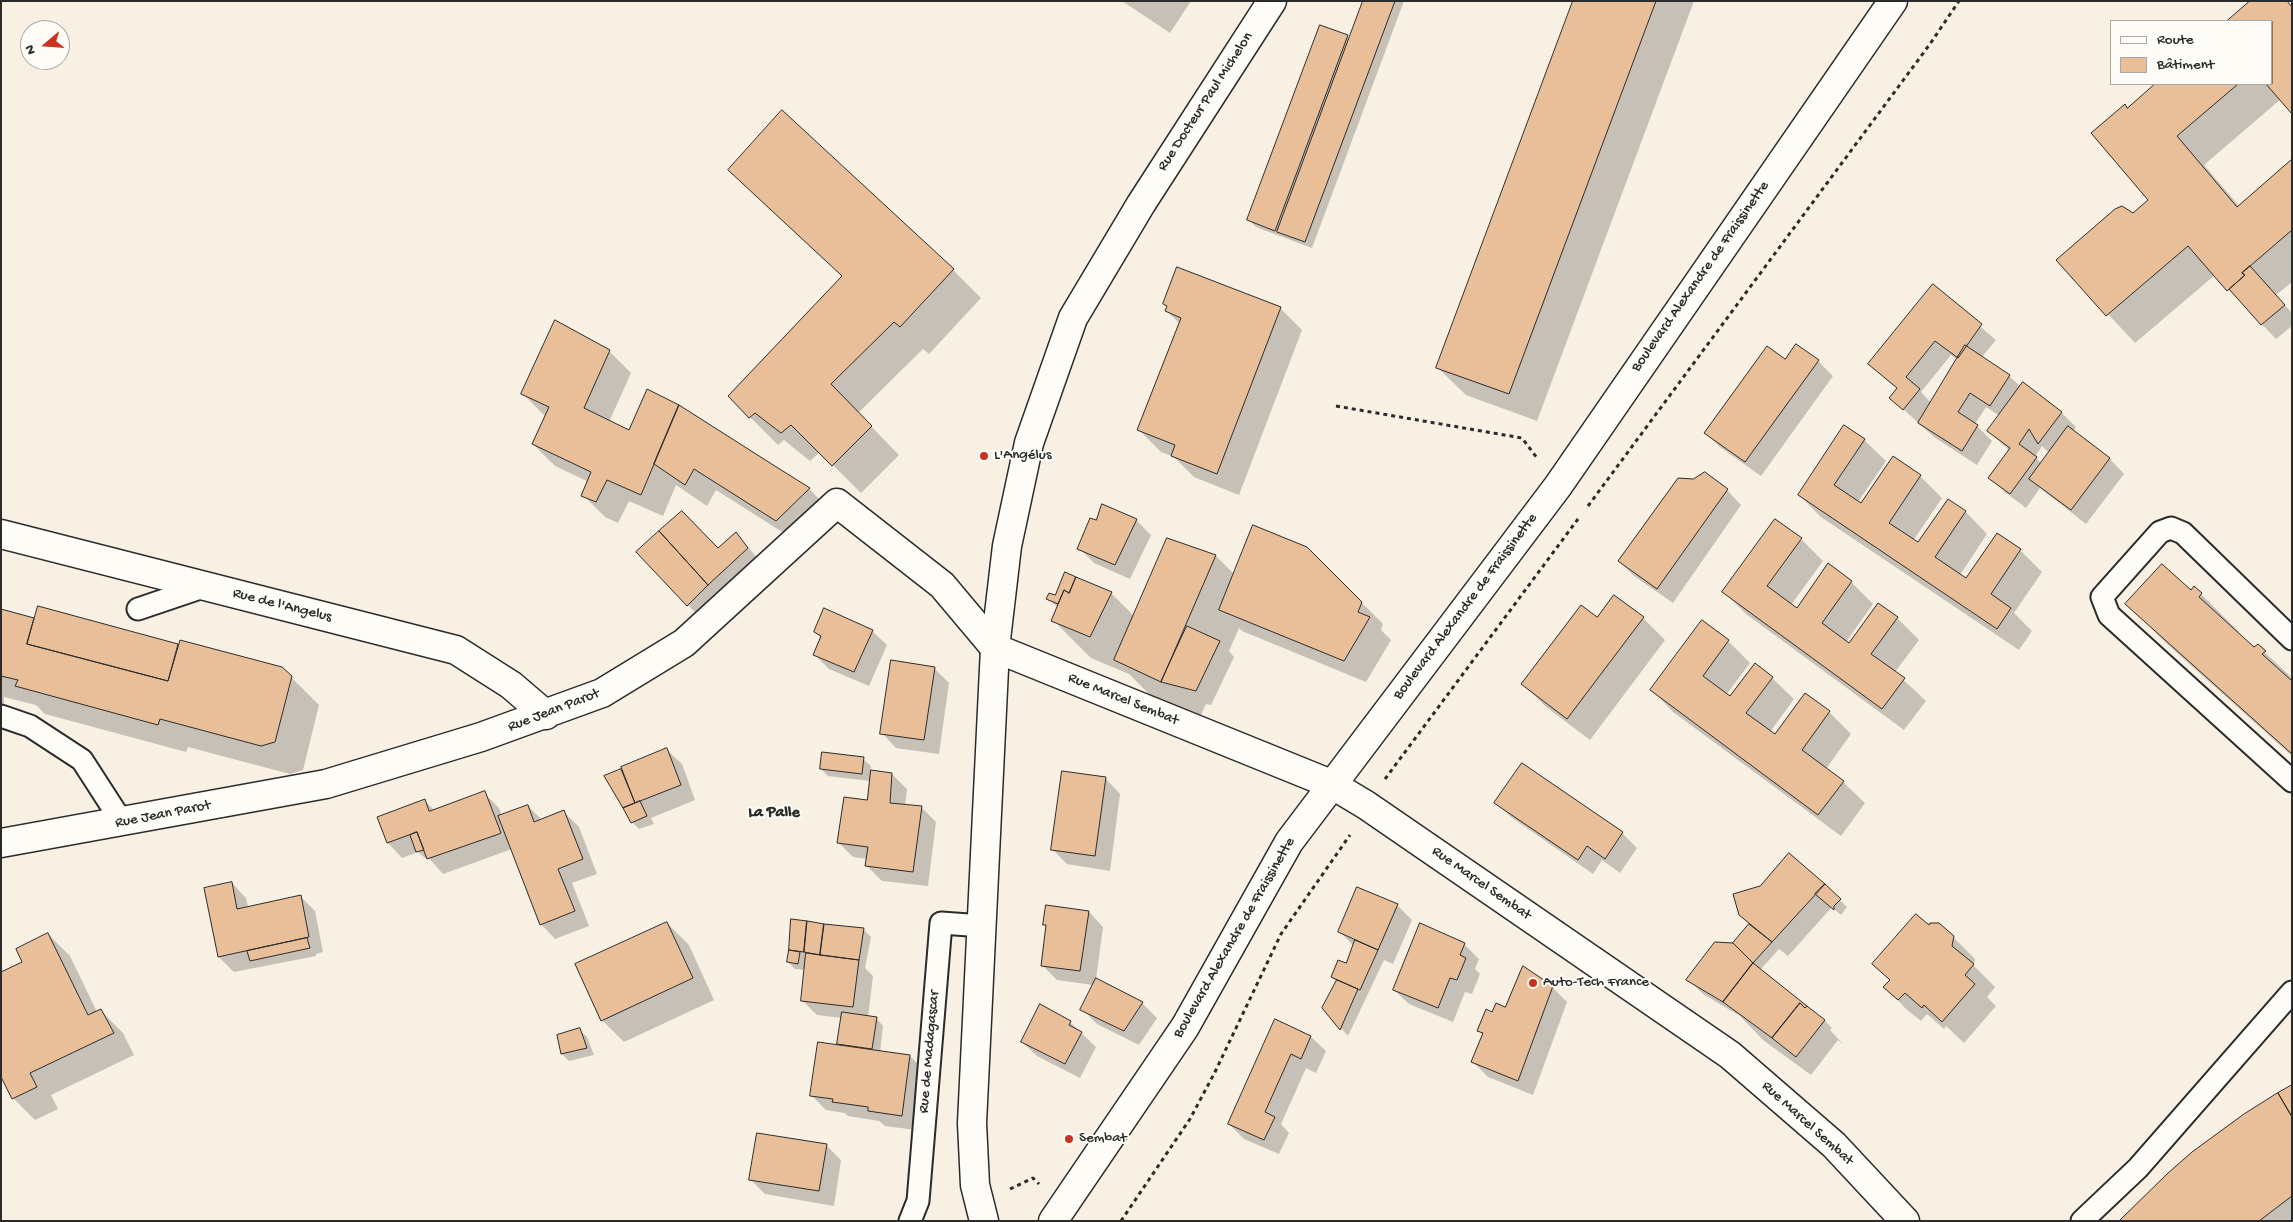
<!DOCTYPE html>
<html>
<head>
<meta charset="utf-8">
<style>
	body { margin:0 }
	#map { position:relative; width:2293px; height:1222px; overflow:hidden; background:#f9f0e4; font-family:"Gochi Hand",sans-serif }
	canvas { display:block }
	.frame { position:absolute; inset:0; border:2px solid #2b2b2b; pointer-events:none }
	.legend { position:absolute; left:2110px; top:20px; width:162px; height:65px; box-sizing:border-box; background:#fdfcf7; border:1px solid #a9a8a5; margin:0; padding:6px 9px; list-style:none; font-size:15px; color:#2b2b2b }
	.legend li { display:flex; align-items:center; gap:10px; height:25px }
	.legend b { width:25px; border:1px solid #a9a8a5 }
	.north { position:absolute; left:20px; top:20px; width:50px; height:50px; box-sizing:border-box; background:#fdfcf7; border:1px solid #a9a8a5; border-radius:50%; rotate:252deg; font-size:14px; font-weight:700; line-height:20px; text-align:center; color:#2b2b2b }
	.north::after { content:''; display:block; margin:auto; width:18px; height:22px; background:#c8321e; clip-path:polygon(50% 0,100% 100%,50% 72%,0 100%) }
</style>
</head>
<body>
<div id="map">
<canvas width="2293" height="1222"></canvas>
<div class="frame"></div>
<ul class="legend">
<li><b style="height:6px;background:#fdfcf7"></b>Route</li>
<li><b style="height:14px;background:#e9bf99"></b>Bâtiment</li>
</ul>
<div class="north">N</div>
</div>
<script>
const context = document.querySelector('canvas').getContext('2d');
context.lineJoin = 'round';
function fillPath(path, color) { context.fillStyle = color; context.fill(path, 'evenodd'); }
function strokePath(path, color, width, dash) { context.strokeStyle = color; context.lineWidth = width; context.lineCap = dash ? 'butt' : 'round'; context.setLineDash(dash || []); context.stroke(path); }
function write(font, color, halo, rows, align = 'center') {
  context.font = font + ' "Gochi Hand",sans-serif'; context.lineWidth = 4; context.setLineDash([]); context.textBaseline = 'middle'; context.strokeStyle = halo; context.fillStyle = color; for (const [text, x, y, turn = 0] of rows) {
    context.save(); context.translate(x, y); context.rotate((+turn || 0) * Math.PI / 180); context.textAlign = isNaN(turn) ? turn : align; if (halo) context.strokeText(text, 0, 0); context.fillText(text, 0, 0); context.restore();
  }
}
fillPath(new Path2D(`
	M1122 1H1191L1170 33Z
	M1364 1H1404L1312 248 1256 227 1249 220 1347 36 1350 40Z
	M1574 1H1694L1537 421 1466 395 1437 367Z
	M2252 1H2287L2292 6V112L2281 99 2204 165 2239 206 2292 160V282L2276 295 2292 313V326L2276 339 2215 275 2135 343 2058 260 2133 215 2150 200 2128 109 2157 84H2272V21H2229Z
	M758 197 953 270 981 298 929 354 923 349 858 413 899 455 861 493 820 452 810 461 784 440 778 445 729 396 843 277Z
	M1933 286 1996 340 1981 358 2009 376 2021 387 2061 412 2076 427 2073 432 2110 459 2124 474 2086 524 2040 488 2026 508 2005 492 1990 478 2009 450 1988 431 2000 416 1986 407 1975 424 1992 441 1977 465 1934 437 1891 398 1898 389 1870 364ZM1951 355 1958 360 1931 403 1921 392ZM2042 446 2050 454 2042 464 2035 457Z
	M1164 303 1280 308 1302 330 1239 495 1194 477 1174 457 1161 452 1139 430 1180 324 1167 311 1168 307Z
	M609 351 631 373 609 422 630 432 679 406 809 489 831 511 798 542 716 490 707 506 676 485 663 516 629 501 618 523 605 517 583 495 589 482 555 466 533 444 546 417 523 394Z
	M1785 361H1818L1833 376 1761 476 1720 447 1706 433Z
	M1864 440 1886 461 1858 502 1862 505 1920 476 1942 498 1913 541 1919 544 1948 500 1966 512 1987 534 1960 575 1967 580 2020 550 2042 572 2014 613 2032 631 2019 650 1821 517 1799 495Z
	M1727 490 1741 505 1673 603 1634 576 1619 561Z
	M1136 520 1151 535 1130 579 1094 563 1079 548 1096 521Z
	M736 534 762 563 702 620 688 605 718 549Z
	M1801 539 1823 561 1791 605 1797 609 1851 582 1873 604 1846 642 1849 644 1897 618 1919 640 1895 672 1926 701 1904 730 1746 614 1724 592Z
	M1307 548 1383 624 1381 630 1391 640 1366 682 1242 631 1239 628 1229 651 1234 657 1211 705 1206 704 1199 719 1153 698 1129 674 1091 658 1053 620 1058 607 1048 599 1056 597 1065 574 1111 593 1134 616 1216 556 1234 574Z
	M2191 591 2201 594 2239 632 2238 634 2254 649 2258 646 2292 678V756L2165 642 2127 604Z
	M1614 596 1643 618 1665 640 1590 740 1545 706 1523 684 1597 618Z
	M39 608 291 677 319 705 303 770 290 774 188 747 186 752 45 714 36 705 4 697V709H1V611L35 620Z
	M872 631 887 645 869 686 829 669 814 654 821 638 815 632Z
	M1728 641 1750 663 1726 695 1730 698 1772 678 1794 699 1770 732 1776 736 1806 695 1829 712 1851 734 1826 769 1843 782 1865 803 1841 836 1673 712 1652 690Z
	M934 668 949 683 939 754 896 748 882 733Z
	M667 750 682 764 695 800 651 818 654 824 639 829 632 822 606 777 621 770 625 774Z
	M863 759 871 766 870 771 892 774 907 789 905 806 921 807 936 822 928 886 882 881 867 866 868 859 853 857 838 842 868 801 870 781 828 776 821 769Z
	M1106 779 1120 794 1110 871 1067 864 1052 849Z
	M484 793 499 808 502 816 528 806 542 820 564 812 579 827 597 874 572 883 589 926 555 939 541 924 512 849 443 874 428 857 425 858 418 852 402 858 388 843 379 818 424 800 435 811Z
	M1496 803 1622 833 1637 848 1620 873 1602 860 1593 874 1511 817Z
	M232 883 246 898 248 907 300 896 315 911 323 952 316 954V956L234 972 219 957Z
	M1824 885 1847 907 1841 915 1832 907 1788 956 1779 949 1760 970 1825 1021 1832 1028 1830 1030 1844 1045 1838 1040 1811 1075 1763 1040 1740 1016 1703 994 1688 979 1734 944 1750 925 1740 914Z
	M1397 905 1412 920 1393 964 1384 960 1348 1036 1323 1008 1337 982 1332 977 1346 964 1354 946 1340 932Z
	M1089 912 1103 927 1096 979 1142 1003 1157 1018 1139 1045 1097 1024 1082 1009 1093 985 1057 980 1042 965 1047 927 1045 924Z
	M792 920 864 930 871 937 865 968 873 976 868 1017 876 1018 883 1026 880 1052 910 1056 925 1071 916 1130 885 1126 879 1121 848 1116 845 1113 826 1110 811 1095 841 1046 839 1044 842 1018 817 1015 802 1000 806 970 795 969 788 962Z
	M667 923 689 945 714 1000 624 1042 602 1020Z
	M1929 927 1953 937 1975 959 1974 966 1995 987 1987 997 1996 1006 1964 1043 1946 1026 1944 1029 1927 1014 1921 1021 1906 1009 1885 987 1890 981 1874 964Z
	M48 934 70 956 97 1012 101 1011 123 1033 134 1055 51 1095 58 1109 35 1120 13 1098 24 963Z
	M1464 944 1479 959 1475 969 1480 974 1472 994 1465 992 1453 1022 1409 1004 1394 990Z
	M1552 987 1567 1002 1533 1095 1488 1077 1473 1062 1483 1035 1478 1030 1506 1009Z
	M1276 1021 1311 1037 1326 1051 1316 1073 1306 1068 1281 1124 1289 1133 1279 1154 1244 1139 1229 1124Z
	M1070 1022 1096 1047 1080 1078 1037 1056 1022 1042Z
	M580 1030 587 1037 594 1055 569 1061 562 1054Z
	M2292 1087V1221H2121Z
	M826 1145 841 1160 834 1206 765 1194 750 1179Z`), '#0003');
const building = new Path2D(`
	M1363 1H1395L1305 242 1277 232Z
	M1573 1H1656L1509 394 1436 368Z
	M2250 1H2287L2292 7V114L2266 84H2272V21H2227Z
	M1320 25 1348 35 1275 231 1247 220Z
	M2155 84H2238L2177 136 2237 207 2292 159V230L2242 273 2245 275 2227 291 2188 246 2106 316 2056 260 2115 209 2122 206 2133 213 2148 200 2091 133 2125 104 2127 108Z
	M782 110 954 269 900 327 894 322 831 384 872 426 832 466 791 425 781 433 755 413 749 418 728 396 842 276 728 170Z
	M2250 266 2285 305 2261 325 2229 289 2245 275 2242 273Z
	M1177 267 1281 307 1217 474 1171 456 1175 445 1137 430 1181 318 1165 311 1167 306 1163 304Z
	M1933 284 1982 324 1958 358 1935 341 1906 377 1920 389 1903 410 1889 398 1897 388 1868 364Z
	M555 320 610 350 584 408 629 430 647 389 679 405 641 495 607 480 596 502 581 496 591 472 532 444 549 407 521 394Z
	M1796 344 1819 360 1745 462 1704 433 1767 346 1785 359Z
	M1965 345 2010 375 1990 406 1970 393 1958 412 1978 425 1962 451 1918 423Z
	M2023 382 2062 412 2038 444 2029 429 2019 444 2037 457 2010 494 1988 478 2010 448 1987 431Z
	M679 405 778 468 810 488 776 521 694 469 685 485 654 464Z
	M1844 425 1865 439 1834 485 1861 503 1893 456 1921 475 1889 523 1918 542 1948 499 1966 511 1935 557 1966 578 1997 533 2021 549 1991 594 2011 608 1997 629 1798 495Z
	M2068 426 2110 458 2071 510 2029 479Z
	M1705 472 1728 489 1657 589 1618 561 1678 478 1693 479Z
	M1102 504 1137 519 1115 565 1077 549 1090 518 1096 520Z
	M682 511 718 548 736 532 748 548 708 585 659 531Z
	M1775 519 1802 538 1767 586 1797 608 1828 563 1852 581 1822 623 1849 643 1878 603 1898 617 1871 654 1905 678 1882 709 1722 592Z
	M1253 525 1307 547 1362 602 1358 612 1370 617 1344 661 1219 610Z
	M659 531 708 585 687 606 636 552Z
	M1167 538 1216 555 1161 682 1114 660Z
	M2162 564 2191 590 2194 586 2202 593 2199 597 2254 647 2258 644 2266 651 2262 654 2292 681V754L2125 604Z
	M1065 572 1076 577 1069 593 1064 590 1058 604 1046 599 1049 593 1055 595Z
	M1076 577 1112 592 1090 637 1051 621 1064 590 1069 593Z
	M1614 595 1644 617 1567 719 1521 684 1581 605 1597 617Z
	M38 606 178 644 168 681 27 644Z
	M824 608 873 630 854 672 813 655 821 636 814 632Z
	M1 609 34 618 27 644 168 681 180 640 282 667 292 676 275 742 261 746 160 719 158 725 15 686 18 680 1 676Z
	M1702 620 1729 640 1703 676 1730 696 1755 663 1773 677 1746 713 1775 734 1805 693 1830 711 1802 750 1844 781 1818 815 1650 690Z
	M1187 626 1220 641 1196 691 1161 682Z
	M891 660 935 667 924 740 880 734Z
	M667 748 681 785 635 803 621 767Z
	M822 752 864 757 862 774 820 769Z
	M1522 763 1623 832 1605 859 1587 846 1578 860 1494 803Z
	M621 769 635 803 623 808 604 776Z
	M871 770 892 773 890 803 922 806 913 872 865 866 868 847 837 843 844 797 867 800Z
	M1062 771 1106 777 1095 856 1051 850Z
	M485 791 501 833 499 834 427 859 417 832 387 843 377 817 425 799 429 811Z
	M640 801 647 816 631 823 623 808Z
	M528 805 534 822 564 810 583 859 558 869 575 911 540 925 498 816Z
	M417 832 424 850 416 852 410 835Z
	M1789 853 1825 884 1772 942 1739 915 1733 894 1760 886Z
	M232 882 237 909 301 895 309 937 218 957 204 888Z
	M1825 884 1841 899 1834 906V910L1815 894Z
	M1357 887 1398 904 1378 950 1338 932Z
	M1046 905 1089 911 1080 971 1041 966 1046 925H1043Z
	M1916 914 1929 925 1930 923H1939L1954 936 1952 946 1974 964 1965 975 1975 984 1942 1022 1924 1005 1922 1008 1905 993 1898 1000 1883 987 1890 980 1872 964Z
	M791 919 807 921 804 952 789 950Z
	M807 921 824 924 820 955 804 952Z
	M667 922 693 978 601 1021 575 964Z
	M1420 923 1465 943 1460 955 1466 958 1457 980 1450 978 1438 1008 1393 990Z
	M824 924 864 928 859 960 820 955Z
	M1749 924 1772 942 1753 963 1733 943Z
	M48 933 88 1015 101 1009 114 1033 30 1073 37 1087 12 1099 1 1077V972L22 962 16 949Z
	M307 938 310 948 250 961 247 951Z
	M1355 940 1378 950 1360 990 1331 977 1338 960 1346 963Z
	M1715 942 1733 943 1753 963 1723 1002 1686 980Z
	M789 950 800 952 798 964 787 962Z
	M806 953 859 960 853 1007 801 1001Z
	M1753 963 1807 1006 1805 1008 1800 1003 1772 1038 1723 1002Z
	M1523 966 1553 986 1518 1081 1471 1062 1483 1033 1477 1031 1486 1009 1492 1012 1496 1003 1505 1007Z
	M1096 978 1143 1002 1124 1031 1080 1010Z
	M1337 980 1358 989 1340 1030 1322 1008Z
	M1800 1003 1805 1008 1807 1006 1825 1020 1796 1057 1772 1038Z
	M1040 1004 1071 1021 1069 1025 1082 1032 1065 1064 1021 1042Z
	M842 1012 877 1017 872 1049 837 1044Z
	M1275 1019 1311 1036 1301 1059 1291 1054 1265 1112 1275 1117 1264 1140 1228 1124Z
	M580 1028 587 1048 561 1054 557 1035Z
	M818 1042 910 1055 902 1116 868 1111V1107L832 1102 833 1099 810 1096Z
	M2292 1085V1117L2278 1093Z
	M2278 1093 2292 1117V1196L2259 1221H2119L2167 1174 2192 1152 2244 1114Z
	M757 1133 827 1144 819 1191 749 1180Z`);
fillPath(building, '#e9bf99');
strokePath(building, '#2b2b2b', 1);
const service = new Path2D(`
	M138 609 206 586
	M2292 639 2183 533 2171 528 2160 532 2102 597 2109 615 2292 781
	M1 716 30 726 82 760 122 822
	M910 1221 918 1201 941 923 983 926
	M2082 1221 2138 1168 2292 992`);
const minor = new Path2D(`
	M1 534 456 650 511 685 546 715
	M1 843 326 784 481 737 602 693 684 643 837 503 942 585 995 648 1331 784 1366 805 1730 1055 1834 1145 1905 1221`);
const tertiary = new Path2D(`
	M984 1221 975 1185 972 1123 995 648 1007 546 1029 443 1073 318 1141 204 1272 1
	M1053 1221 1185 1027 1289 842 1558 486 1893 1`);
strokePath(service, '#2b2b2b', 25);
strokePath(minor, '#2b2b2b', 31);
strokePath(tertiary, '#2b2b2b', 31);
strokePath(new Path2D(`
	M1336 406 1522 438 1537 458
	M1588 506 1930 44 1959 1
	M1385 779 1578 519
	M1010 1189 1033 1178 1039 1184
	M1121 1221 1190 1119 1215 1072 1281 934 1350 835`), '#2b2b2b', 3, [4, 4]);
strokePath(service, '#fdfcf7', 21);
strokePath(minor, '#fdfcf7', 28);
strokePath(tertiary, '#fdfcf7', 28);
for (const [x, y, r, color] of [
	[984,456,5,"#c8321e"],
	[1533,983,5,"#c8321e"],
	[1069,1139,5,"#c8321e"]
]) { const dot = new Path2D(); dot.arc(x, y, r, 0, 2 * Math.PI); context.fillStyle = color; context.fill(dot); strokePath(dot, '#fdfcf7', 2); }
write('15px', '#2b2b2b', '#fdfcf7', [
	["Rue Docteur Paul Michelon",1206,102,-57],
	["Boulevard Alexandre de Fraissinette",1701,277,-55],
	["Rue de l'Angelus",282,606,14],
	["Boulevard Alexandre de Fraissinette",1466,607,-53],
	["Rue Marcel Sembat",1123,700,22],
	["Rue Jean Parot",554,711,-21],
	["Rue Jean Parot",163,815,-11],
	["Rue Marcel Sembat",1481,884,35],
	["Boulevard Alexandre de Fraissinette",1235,938,-60],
	["Rue de Madagascar",930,1052,-85],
	["Rue Marcel Sembat",1807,1124,42]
]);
write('15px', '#2b2b2b', '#fdfcf7', [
	["L'Angélus",994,456],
	["Auto-Tech France",1543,983],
	["Sembat",1079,1139]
], 'left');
write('bold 16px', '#2b2b2b', '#fdfcf7', [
	["La Palle",774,814]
]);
</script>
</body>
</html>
